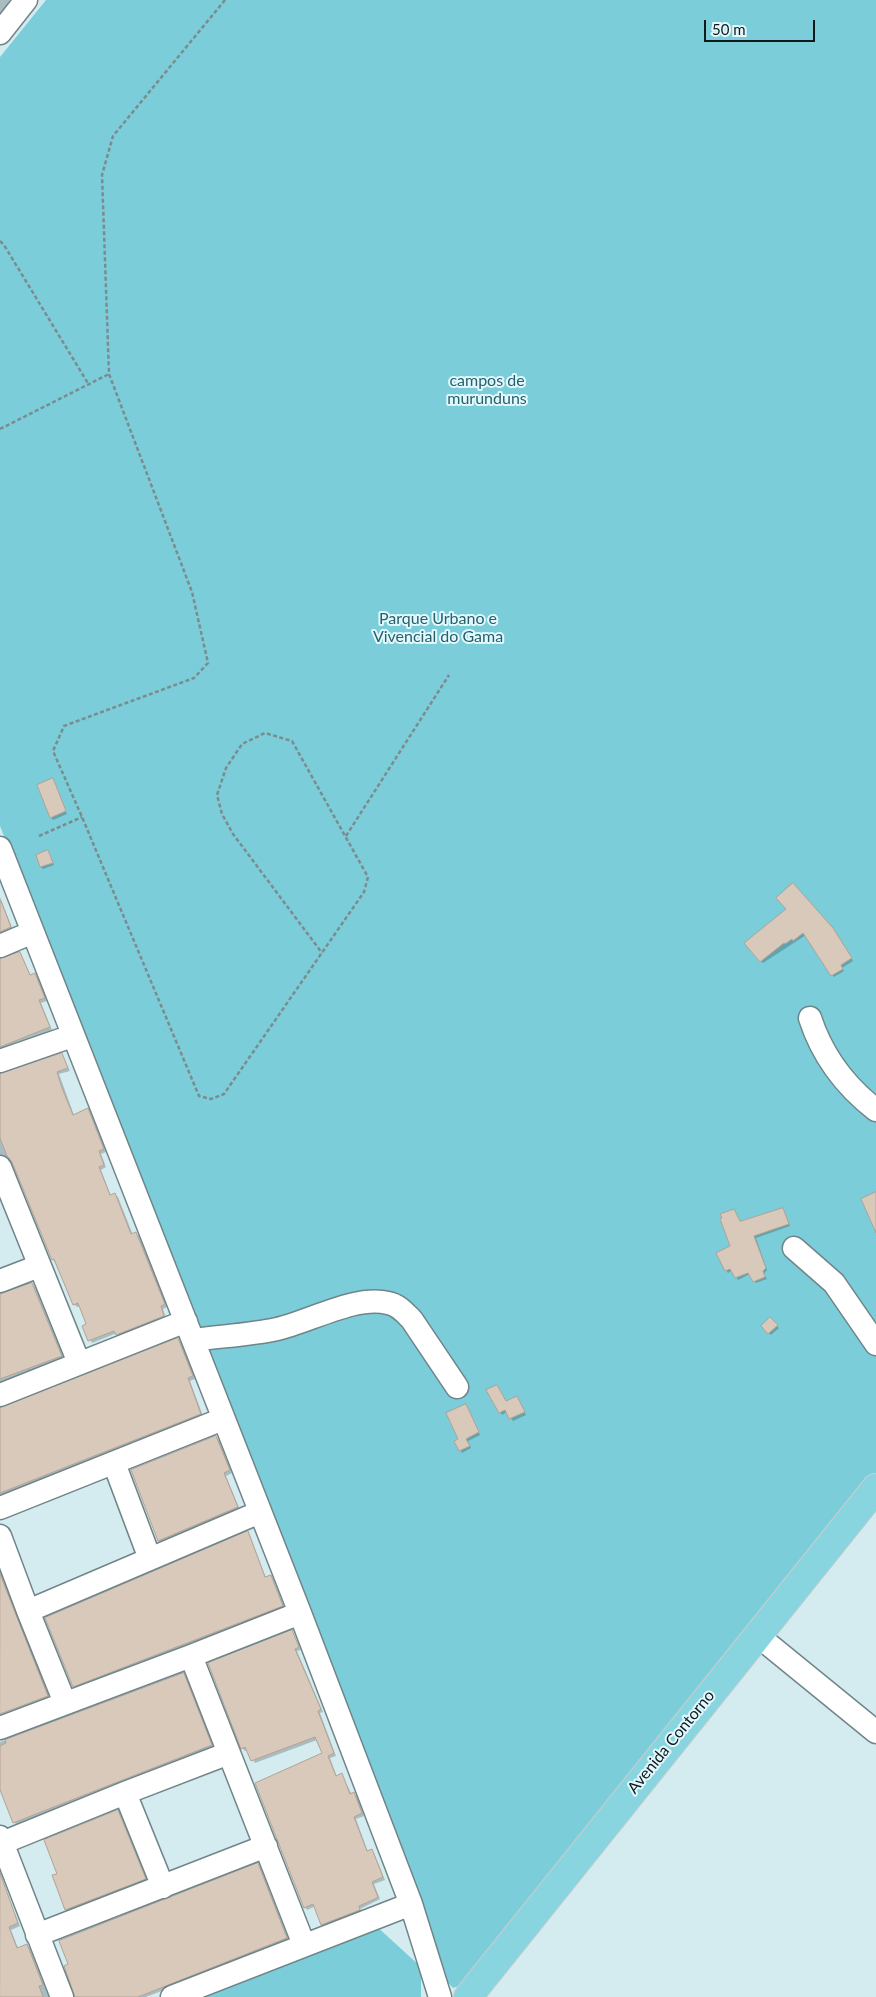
<!DOCTYPE html>
<html>
<head>
<meta charset="utf-8">
<style>
	body { margin:0 }
	#map { position:relative; width:876px; height:1997px; overflow:hidden; background:#d4ecf0; font-family:Lato,sans-serif }
	canvas { display:block }
	.scale { position:absolute; left:704px; top:20px; width:111px; height:22px; box-sizing:border-box; border:2px solid #11191b; border-top:0; padding-left:6px; font-size:15px; line-height:18px; white-space:nowrap; color:#11191b; -webkit-text-stroke:4px #e1f9fe; paint-order:stroke }
</style>
</head>
<body>
<div id="map">
<canvas width="876" height="1997"></canvas>
<div class="scale">50 m</div>
</div>
<script>
const context = document.querySelector('canvas').getContext('2d');
context.lineJoin = 'round';
function fillPath(path, color) { context.fillStyle = color; context.fill(path, 'evenodd'); }
function strokePath(path, color, width, dash) { context.strokeStyle = color; context.lineWidth = width; context.lineCap = dash ? 'butt' : 'round'; context.setLineDash(dash || []); context.stroke(path); }
function write(font, color, halo, rows, align = 'center') {
  context.font = font + ' Lato,sans-serif'; context.lineWidth = 4; context.setLineDash([]); context.textBaseline = 'middle'; context.strokeStyle = halo; context.fillStyle = color; for (const [text, x, y, turn = 0] of rows) {
    context.save(); context.translate(x, y); context.rotate((+turn || 0) * Math.PI / 180); context.textAlign = isNaN(turn) ? turn : align; if (halo) context.strokeText(text, 0, 0); context.fillText(text, 0, 0); context.restore();
  }
}
fillPath(new Path2D(`
	M46 0H876V1473L468 1983 453 1988 443 1977 414 1889 0 826V57Z
	M374 1924 421 1967V1997H198Z`), '#7bcdda');
fillPath(new Path2D(`
	M0 0H10L8 3 9 4 0 15Z
	M52 780 67 814 53 820 51 817Z
	M48 852 54 865 43 869 41 867Z
	M0 897 13 930 0 937Z
	M787 909 835 932 853 961 842 968 844 971 834 977 806 935 763 963 761 961Z
	M20 953 31 976 35 975 37 977 47 1001 41 1003 52 1030 0 1051V960Z
	M62 1055 70 1071 59 1074 74 1115 88 1109 90 1112 106 1152 101 1154 106 1167 101 1170 111 1196 115 1194 118 1197 133 1235 136 1234 139 1236 167 1307 163 1309 166 1318 120 1337 117 1333 92 1343 84 1326 87 1325 80 1306 77 1307 74 1304 53 1259 11 1159 6 1156 0 1157V1075Z
	M783 1209 790 1226 756 1238 767 1270 764 1274 767 1279 756 1283 750 1274 738 1280 732 1270 728 1273 726 1270 732 1247 734 1210 740 1222Z
	M32 1284 35 1287 64 1359 0 1383V1295Z
	M770 1319 779 1328 771 1335 762 1326Z
	M178 1340 181 1342 195 1379 190 1381 203 1416 0 1497V1409Z
	M497 1387 506 1402 517 1397 526 1415 513 1421 507 1412 502 1415 500 1412Z
	M467 1408 480 1435 468 1441 471 1448 462 1453 456 1442 460 1440Z
	M216 1437 219 1440 232 1473 226 1476 240 1510 162 1543 159 1541 132 1471Z
	M248 1533 250 1536 266 1578 270 1576 273 1579 285 1609 77 1689 74 1686Z
	M0 1570 50 1699 0 1718Z
	M292 1632 301 1650 297 1651 323 1712 320 1713 336 1756 330 1758 337 1777 342 1775 352 1795 354 1794 357 1796 364 1816 356 1819 368 1852 372 1851 374 1853 385 1880 374 1884 380 1899 360 1909 362 1912 325 1927 316 1906 307 1910 305 1907 323 1754 317 1740 255 1763 247 1750 245 1751 242 1748Z
	M183 1674 186 1677 214 1748 17 1825 14 1822 0 1786V1742Z
	M117 1812 147 1881 69 1911 67 1909 59 1875Z
	M258 1865 260 1867 289 1941 146 1997H76Z
	M0 1876 20 1926 11 1930 18 1948 27 1945 30 1948 49 1997H0Z`), '#0003');
const building = new Path2D(`
	M53 778 66 811 50 818 37 785Z
	M48 850 53 863 40 867 36 855Z
	M793 883 833 928 852 958 841 965 843 969 831 976 803 933 793 941 792 939 785 944 784 943 760 962 744 943 786 909 776 898Z
	M1 901 11 927 0 932V902Z
	M20 952 30 975 35 973 45 998 39 1000 50 1027 0 1047V959Z
	M62 1053 68 1068 57 1072 62 1088 73 1115 88 1108 104 1149 99 1151 104 1165 99 1167 110 1195 115 1193 131 1234 136 1232 165 1304 161 1306 164 1316 116 1335 114 1331 88 1341 82 1326 86 1324 78 1303 73 1305 54 1259 52 1260 12 1162 7 1156 0 1138V1074Z
	M876 1192V1233L861 1199Z
	M783 1208 789 1224 754 1236 766 1268 763 1271 765 1277 753 1282 748 1273 735 1278 730 1269 725 1271 716 1253 730 1246 720 1219 722 1218 720 1214 734 1209 740 1221Z
	M32 1283 62 1356 0 1379V1294Z
	M770 1317 778 1325 768 1334 761 1326Z
	M178 1338 193 1376 188 1378 201 1414 0 1493V1408Z
	M497 1385 506 1401 517 1396 525 1412 509 1419 505 1410 499 1413 486 1390Z
	M466 1404 479 1432 466 1439 470 1446 459 1451 454 1441 458 1439 446 1413Z
	M216 1436 230 1470 224 1473 238 1507 158 1541 131 1470Z
	M248 1531 265 1577 271 1575 283 1606 73 1687 45 1618Z
	M0 1574 48 1696 0 1714Z
	M292 1630 299 1647 295 1649 321 1709 318 1711 334 1753 328 1756 336 1776 342 1773 350 1794 354 1792 362 1813 354 1817 367 1851 372 1849 383 1877 372 1882 378 1897 375 1899 359 1906 360 1910 321 1925 313 1904 304 1908 255 1783 322 1753 315 1737 251 1761 245 1747 241 1749 208 1663Z
	M184 1673 212 1745 13 1823 0 1790V1746L6 1743 5 1740Z
	M118 1810 146 1879 65 1910 52 1875 57 1874 44 1840Z
	M258 1863 287 1938 138 1997H75L64 1966 68 1964 59 1941Z
	M0 1873 18 1923 9 1927 17 1948 27 1944 43 1985 39 1986 43 1997H0Z`);
fillPath(building, '#d9c9bb');
strokePath(building, '#b1a295', 1);
const minor = new Path2D(`
	M0 33 26 0
	M0 848 300 1613 411 1904 440 1997
	M0 946 33 932
	M810 1018C822 1055 845 1086 876 1110
	M0 1061 72 1036
	M0 1167 79 1363
	M794 1248 834 1283 876 1344
	M0 1281 39 1266
	M193 1340C221 1336 250 1335 277 1329 309 1322 355 1295 388 1303 399 1305 405 1313 412 1320L457 1387
	M0 1395 186 1321
	M114 1463 150 1559
	M0 1508 223 1419
	M0 1536 28 1611 65 1703
	M28 1611 260 1512
	M757 1635 876 1732
	M191 1656 304 1945
	M0 1728 191 1656 300 1613
	M125 1793 163 1887
	M0 1837 62 1997
	M2 1843 125 1793 229 1753
	M37 1935 266 1846
	M172 1997 411 1904`);
const major = new Path2D(`
	M468 1997 876 1488`);
strokePath(minor, '#6f8589', 25);
strokePath(major, '#cbcccd', 30);
strokePath(new Path2D(`
	M225 0 113 136 102 175 109 374 192 592 208 663 194 678 64 726 53 751 82 817 199 1096 211 1099 224 1094 364 892 368 877 292 741 265 733 242 744 226 768 217 795 222 814 233 834 322 953
	M0 241 4 245 89 385
	M0 429 109 374
	M39 836 82 817
	M346 836 449 675`), '#7b8c8f', 2.5, [4, 2.5]);
strokePath(minor, '#fff', 22);
strokePath(major, '#88d5e0', 28);
write('16px', '#276069', '#e1f9fe', [
	["campos de",487,381],
	["murunduns",487,399],
	["Parque Urbano e",438,619],
	["Vivencial do Gama",438,637]
]);
write('16px', '#11191b', '#e1f9fe', [
	["Avenida Contorno",671,1742,-51]
]);
</script>
</body>
</html>
